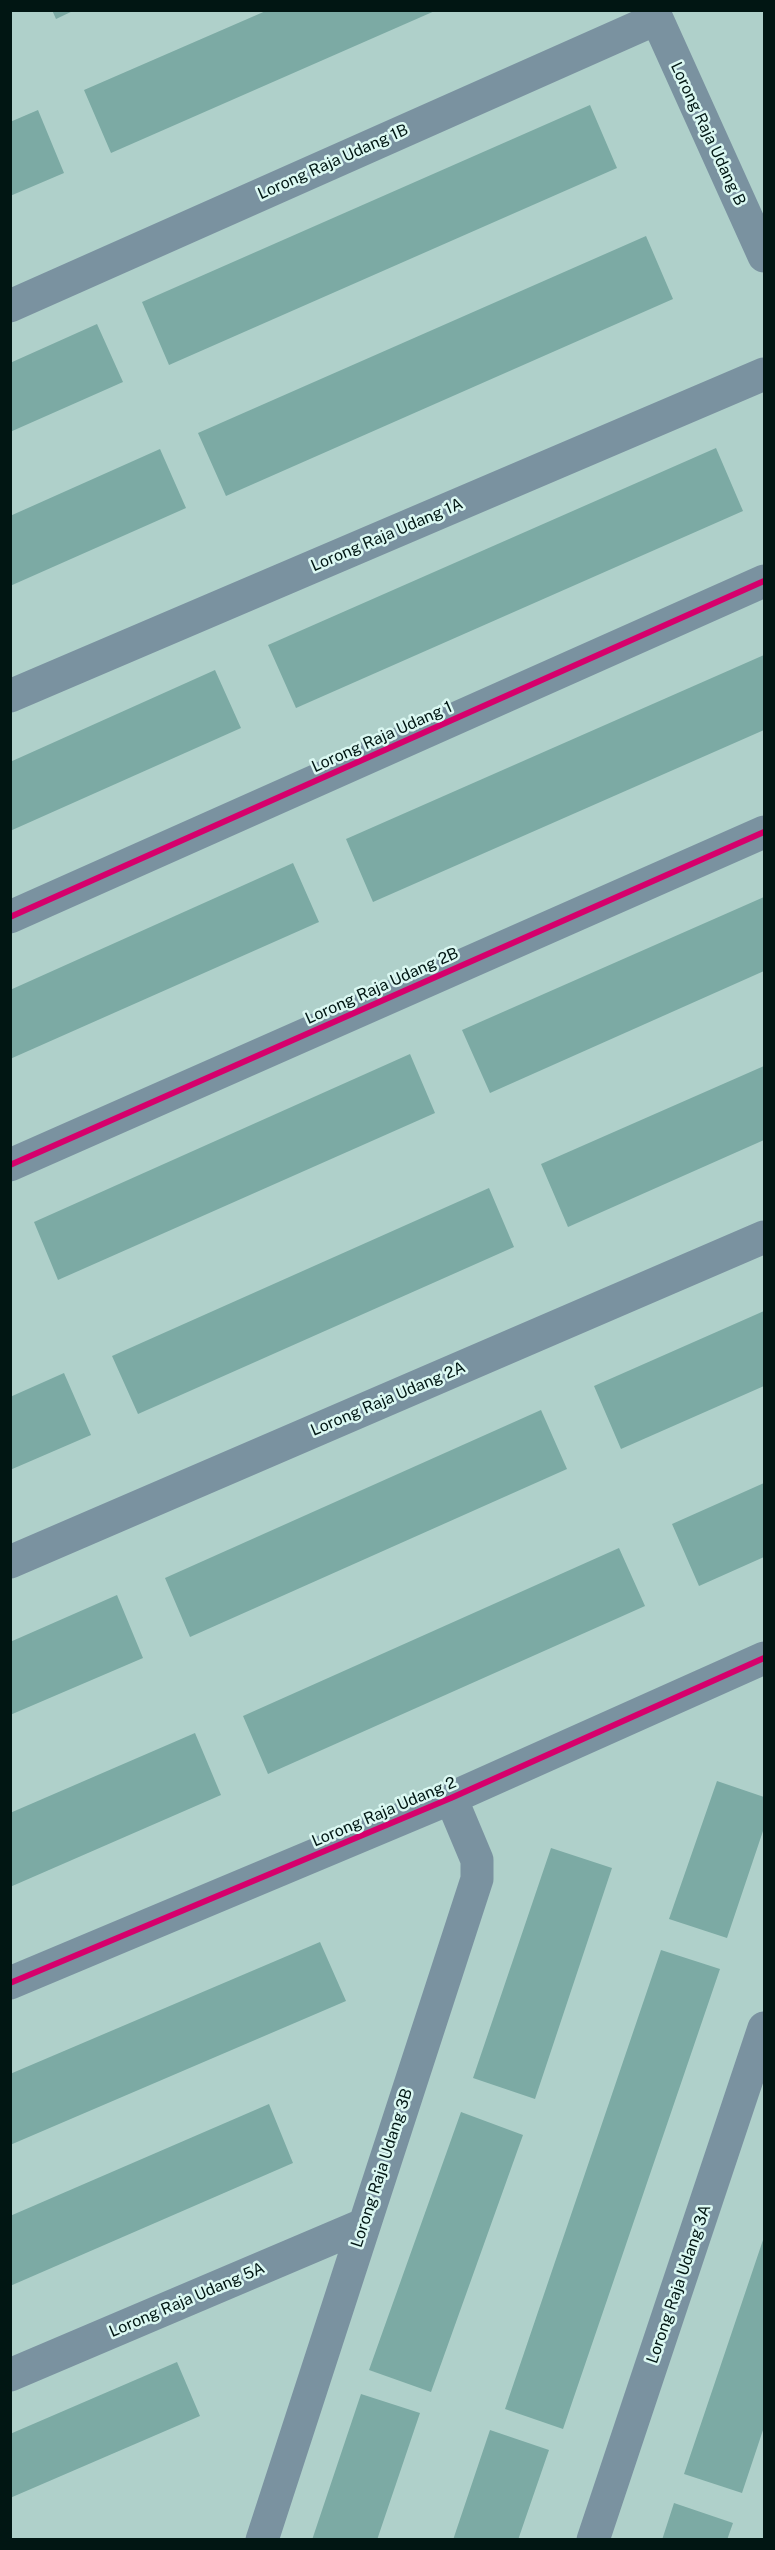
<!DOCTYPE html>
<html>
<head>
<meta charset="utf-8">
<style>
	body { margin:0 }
	#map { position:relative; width:775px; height:2550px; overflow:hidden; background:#afd0ca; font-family:"Public Sans",sans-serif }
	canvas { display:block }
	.frame { position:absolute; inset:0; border:12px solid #011613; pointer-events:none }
</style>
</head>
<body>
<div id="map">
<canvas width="775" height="2550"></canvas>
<div class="frame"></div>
</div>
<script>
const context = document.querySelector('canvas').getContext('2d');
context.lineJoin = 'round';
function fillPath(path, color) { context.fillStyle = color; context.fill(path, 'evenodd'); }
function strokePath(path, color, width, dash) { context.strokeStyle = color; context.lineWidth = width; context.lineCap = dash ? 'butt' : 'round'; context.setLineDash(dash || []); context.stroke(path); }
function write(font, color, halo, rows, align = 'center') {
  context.font = font + ' "Public Sans",sans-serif'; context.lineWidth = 5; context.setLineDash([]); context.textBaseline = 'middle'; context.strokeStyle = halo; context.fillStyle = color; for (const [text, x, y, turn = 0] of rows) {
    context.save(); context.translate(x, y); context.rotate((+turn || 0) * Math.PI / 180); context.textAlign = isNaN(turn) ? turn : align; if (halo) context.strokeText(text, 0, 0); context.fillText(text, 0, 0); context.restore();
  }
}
fillPath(new Path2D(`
	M52 10H75L56 19Z
	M268 10H437L111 153 84 90Z
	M590 105 617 168 169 365 142 302Z
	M38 110 64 173 10 196V122Z
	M646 236 673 299 226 496 198 433Z
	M97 324 123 382 10 432V363Z
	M716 448 743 511 296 708 268 645Z
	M160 449 186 508 10 586V516Z
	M764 655V730L373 902 346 839Z
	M215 670 241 728 10 831V762Z
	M293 863 319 922 10 1059V990Z
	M764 897V971L490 1093 462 1030Z
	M410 1054 435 1113 58 1280 34 1222Z
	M764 1066V1140L568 1227 541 1164Z
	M489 1188 514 1247 138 1414 112 1356Z
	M764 1311V1386L621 1449 594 1386Z
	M64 1373 91 1435 10 1470V1397Z
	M541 1410 567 1469 190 1637 165 1578Z
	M764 1483V1557L699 1586 672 1524Z
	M619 1548 645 1606 268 1774 243 1716Z
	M117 1595 143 1658 10 1715V1642Z
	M195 1733 221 1795 10 1887V1813Z
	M717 1781 764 1797V1828L727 1938 669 1919Z
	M551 1848 612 1868 535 2099 473 2078Z
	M320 1942 346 2001 10 2145V2074Z
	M661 1950 720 1969 563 2429 505 2409Z
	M269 2104 293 2163 10 2286V2216Z
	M461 2112 523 2135 431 2392 369 2370Z
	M764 2237V2427L742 2493 684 2474Z
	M177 2362 200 2416 10 2498V2434Z
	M361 2394 420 2413 377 2540H312Z
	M490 2430 549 2450 518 2540H453Z
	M674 2503 733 2523 727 2540H662Z`), '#7caaa4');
strokePath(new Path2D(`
	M653 10 764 256
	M10 306 656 19
	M10 696 764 374
	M10 917 764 581
	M10 1165 764 832
	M10 1562 764 1237
	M10 1983 451 1798 764 1658
	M10 2375 363 2225
	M262 2540 477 1879V1860L451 1798
	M593 2540 764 2028`), '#7a92a0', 33);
strokePath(new Path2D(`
	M10 917 764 581
	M10 1165 764 832
	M10 1983 451 1798 764 1658`), '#d6006c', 6);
write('16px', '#011613', '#dbf8f2', [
	["Lorong Raja Udang B",708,134,65],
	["Lorong Raja Udang 1B",333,162,-24],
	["Lorong Raja Udang 1A",387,535,-23],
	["Lorong Raja Udang 1",382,737,-24],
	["Lorong Raja Udang 2B",382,986,-24],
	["Lorong Raja Udang 2A",388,1399,-23],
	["Lorong Raja Udang 2",384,1812,-23],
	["Lorong Raja Udang 3B",382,2168,-72],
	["Lorong Raja Udang 3A",679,2284,-71],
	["Lorong Raja Udang 5A",187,2300,-23]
]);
</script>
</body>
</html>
